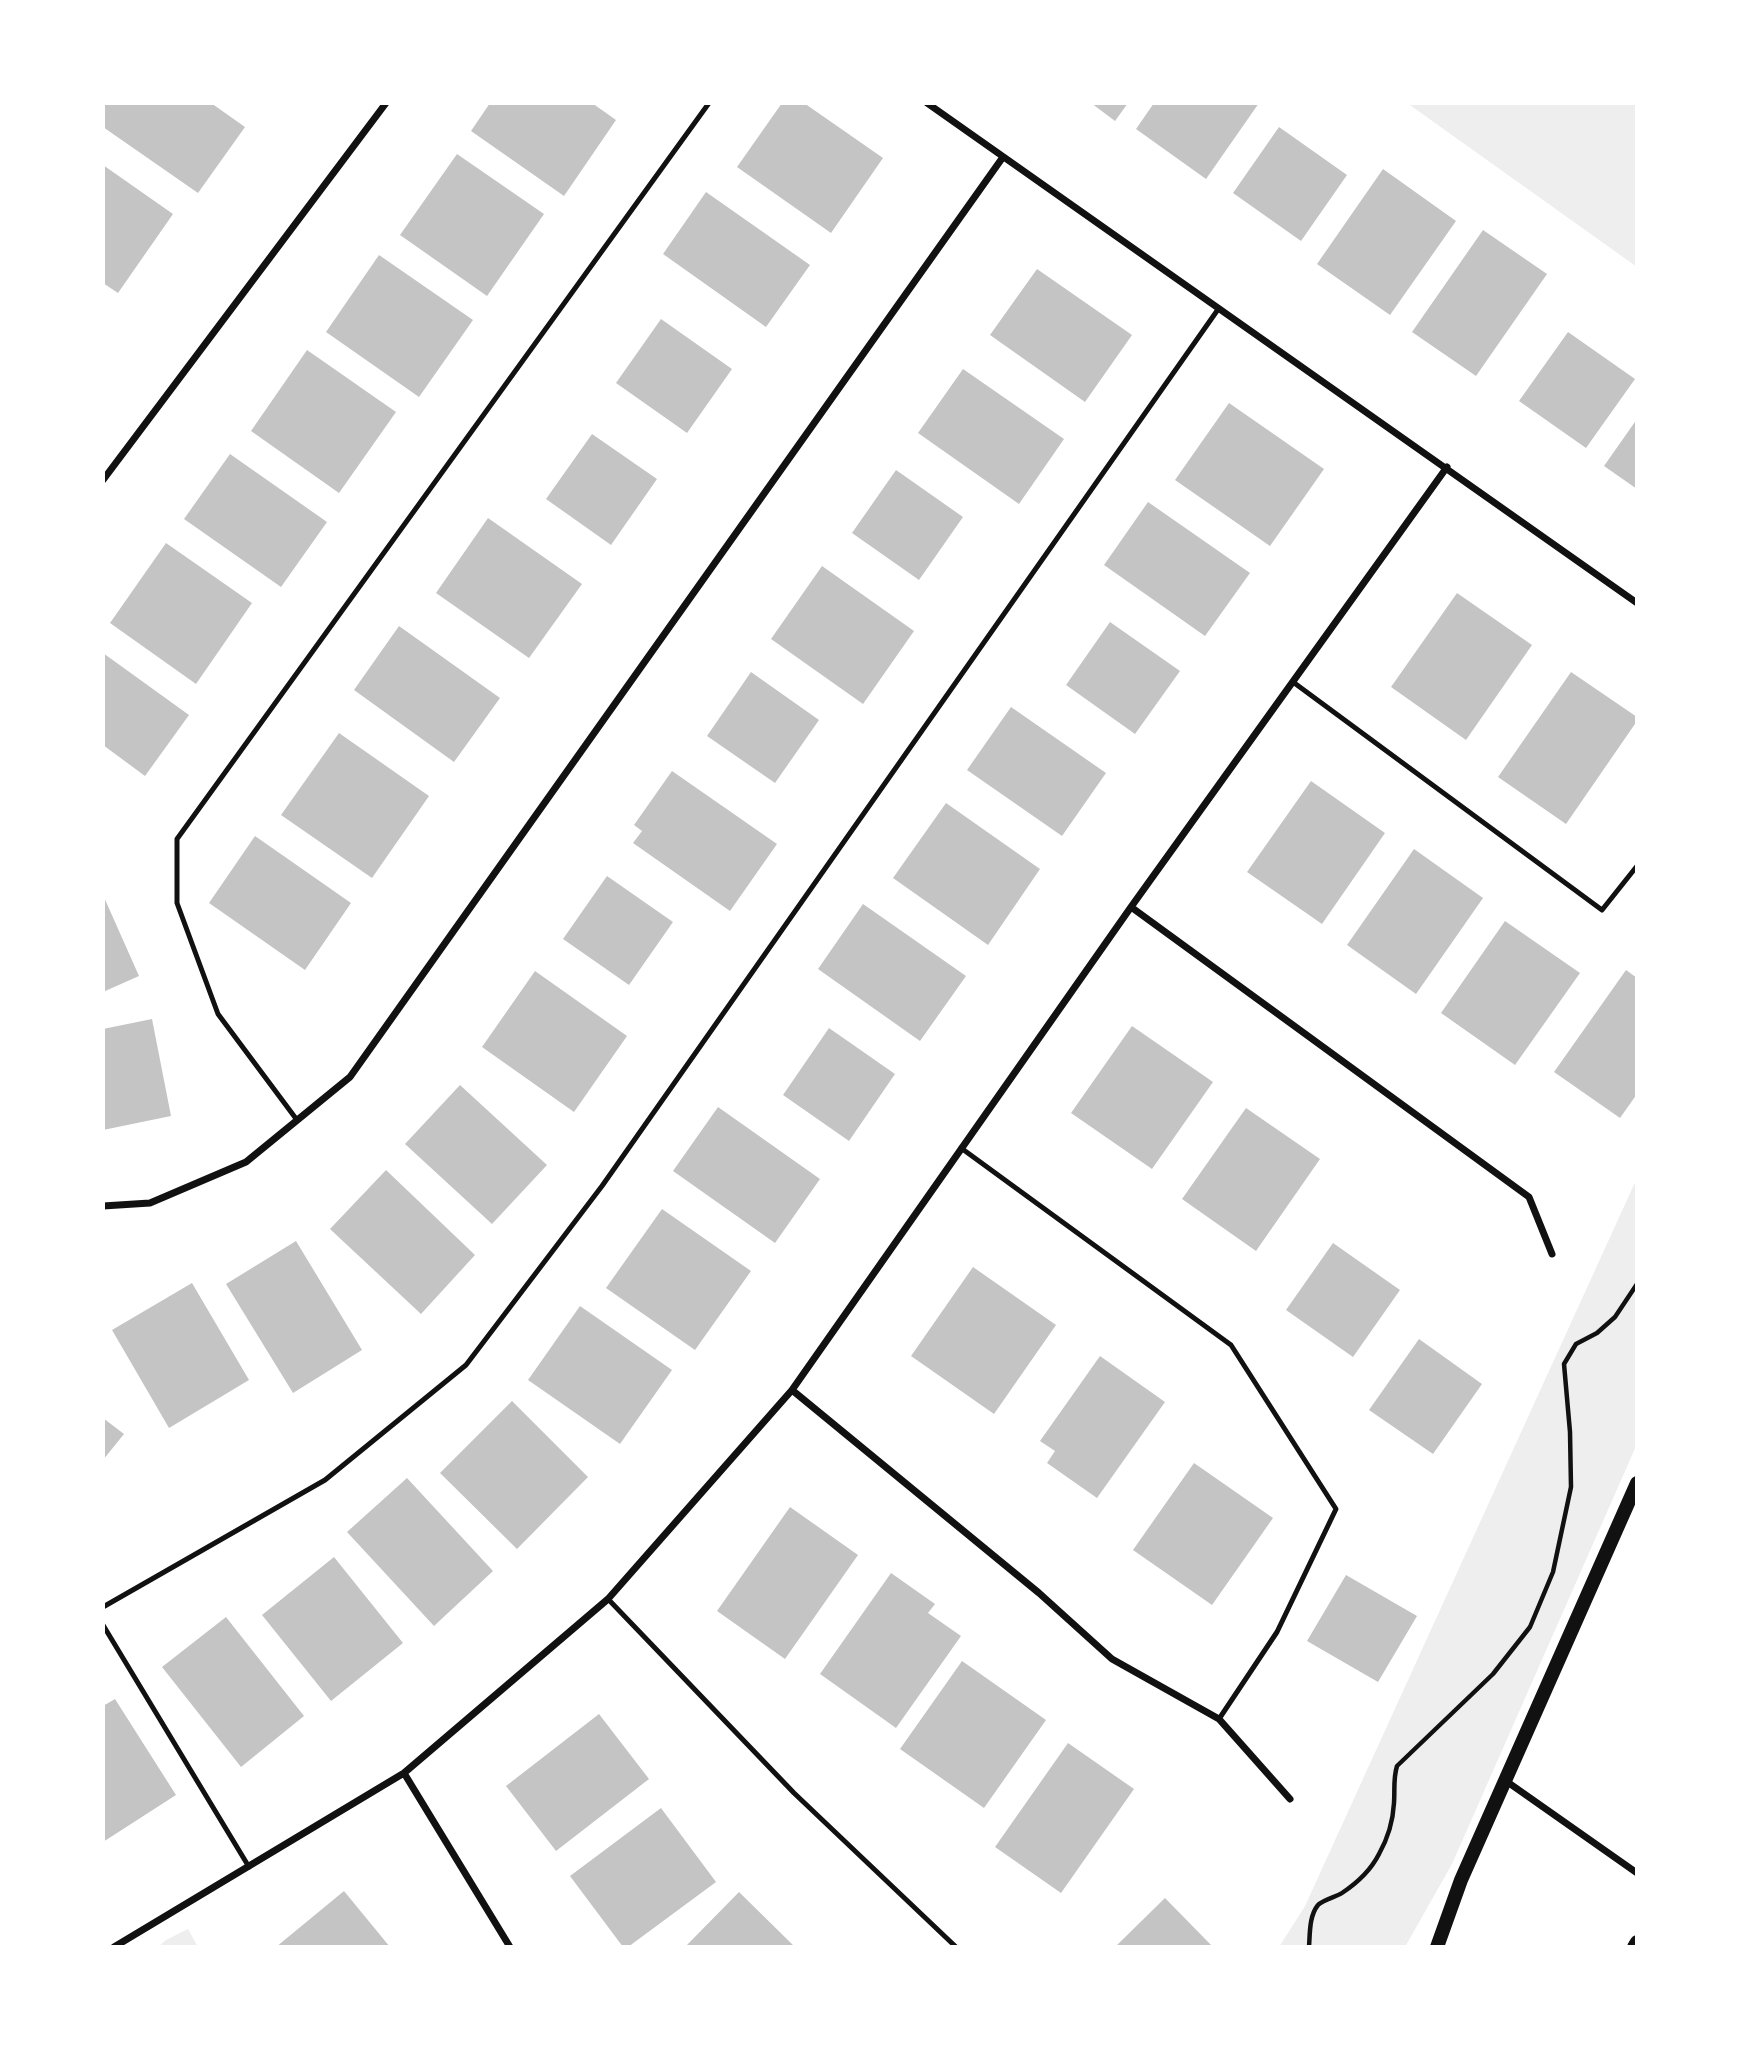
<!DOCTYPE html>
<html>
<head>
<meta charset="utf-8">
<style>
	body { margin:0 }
	#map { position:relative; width:1740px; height:2050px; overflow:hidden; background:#fff; font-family:"Exo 2",sans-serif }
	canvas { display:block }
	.frame { position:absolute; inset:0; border:105px solid #fff; pointer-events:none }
</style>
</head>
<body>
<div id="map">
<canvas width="1740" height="2050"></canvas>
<div class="frame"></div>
</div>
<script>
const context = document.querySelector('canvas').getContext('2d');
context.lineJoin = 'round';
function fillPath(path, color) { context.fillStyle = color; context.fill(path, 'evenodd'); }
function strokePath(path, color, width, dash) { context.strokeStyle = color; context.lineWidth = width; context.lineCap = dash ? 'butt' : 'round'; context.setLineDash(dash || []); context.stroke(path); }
fillPath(new Path2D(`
	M1407 103H1637V267Z
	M1637 1178V1444L1452 1864 1405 1947H1279L1305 1906Z
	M188 1929 198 1947H158L166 1940Z`), '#eee');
fillPath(new Path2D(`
	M104 103H211L245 127 198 193 103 127Z
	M490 103H592L616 120 564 196 471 131Z
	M782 103H804L883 158 831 233 737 167Z
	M1091 103H1128L1115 121Z
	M1154 103H1259L1206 179 1136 129Z
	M1279 127 1347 175 1301 241 1233 193Z
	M457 154 544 214 487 296 400 235Z
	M103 165 173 214 118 293 103 283Z
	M1383 169 1456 221 1390 315 1317 264Z
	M706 192 810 265 766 327 663 254Z
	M1483 230 1547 274 1476 376 1412 332Z
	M379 255 473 320 419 397 326 332Z
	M1037 269 1132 335 1085 402 990 335Z
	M661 319 732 369 687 433 616 383Z
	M1568 332 1635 379 1586 448 1519 401Z
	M307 350 396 412 339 493 251 431Z
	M963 369 1064 439 1019 504 918 433Z
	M1229 403 1324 469 1270 546 1175 480Z
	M1637 419V489L1604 466Z
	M592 434 657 479 611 545 546 499Z
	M230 454 327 522 281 587 184 519Z
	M896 470 963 517 919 580 852 533Z
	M1148 502 1250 573 1205 636 1104 565Z
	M488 518 582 584 529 658 436 593Z
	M166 543 252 603 196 684 110 623Z
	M822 566 914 631 863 704 771 639Z
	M1457 593 1532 645 1466 740 1391 687Z
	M1110 622 1180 671 1135 734 1066 685Z
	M399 626 500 698 454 762 354 690Z
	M103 653 189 715 145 776 103 745Z
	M751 672 819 720 775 783 707 736Z
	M1571 672 1637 717V721L1566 824 1498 777Z
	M1011 707 1106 773 1062 836 967 770Z
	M339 733 429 796 372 878 281 815Z
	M672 771 777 844 730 911 633 843 642 831 634 825Z
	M1311 781 1385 833 1322 924 1247 872Z
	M946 803 1040 869 988 945 893 878Z
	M255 836 351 903 305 970 209 903Z
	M1414 849 1483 898 1416 994 1347 945Z
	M607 876 673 922 629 985 563 939Z
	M103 895 139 976 103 992Z
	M863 904 966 976 920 1041 818 969Z
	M1505 921 1580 973 1515 1065 1441 1013Z
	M1626 970 1637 978V1094L1620 1118 1554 1072Z
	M535 971 627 1036 574 1112 482 1047Z
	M152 1019 171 1116 103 1130V1029Z
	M1132 1026 1213 1082 1152 1169 1071 1113Z
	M829 1028 895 1074 849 1141 783 1095Z
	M460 1085 547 1165 492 1224 405 1144Z
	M718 1107 820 1179 775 1243 673 1171Z
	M1246 1108 1320 1159 1256 1251 1182 1199Z
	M386 1170 475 1255 421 1314 330 1229Z
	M662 1209 751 1271 695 1350 606 1288Z
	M296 1241 362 1350 293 1393 226 1284Z
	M1333 1243 1400 1290 1353 1357 1286 1310Z
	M973 1267 1056 1325 994 1414 911 1356Z
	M192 1283 249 1380 169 1428 112 1330Z
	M580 1306 672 1370 620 1444 528 1380Z
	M1419 1339 1482 1384 1433 1454 1369 1410Z
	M1100 1356 1165 1402 1097 1498 1047 1463 1055 1451 1040 1441Z
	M512 1401 588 1477 517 1549 440 1473Z
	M103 1418 124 1434 103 1460Z
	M1194 1463 1273 1518 1212 1605 1133 1550Z
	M407 1478 493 1571 434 1626 347 1532Z
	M790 1507 858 1555 785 1659 717 1611Z
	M334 1557 403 1643 331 1701 262 1615Z
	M891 1573 935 1604 928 1613 961 1636 896 1728 820 1674Z
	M1346 1575 1417 1616 1378 1682 1307 1641Z
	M226 1617 304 1716 241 1767 162 1667Z
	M962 1661 1046 1720 984 1808 900 1749Z
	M115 1699 176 1795 103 1842V1706Z
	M599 1714 649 1779 556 1851 506 1786Z
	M1068 1743 1134 1789 1061 1893 995 1847Z
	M661 1808 716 1882 628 1947H623L570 1876Z
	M344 1891 390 1947H276Z
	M739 1892 795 1947H685Z
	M1165 1898 1213 1947H1115Z`), '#c4c4c4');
strokePath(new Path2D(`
	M1309 1947C1310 1934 1309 1916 1318 1905 1324 1899 1336 1897 1342 1893 1357 1883 1371 1870 1379 1854 1388 1838 1393 1821 1394 1803 1395 1789 1393 1779 1397 1766L1493 1674 1530 1627 1553 1572 1571 1487 1570 1432 1564 1364 1576 1344 1597 1333 1615 1317 1637 1284`), '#111', 4.5);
strokePath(new Path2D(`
	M1293 682 1602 910 1637 866
	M297 1120 218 1014 177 903V839L709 103
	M961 1148 1231 1345 1336 1509 1277 1632 1219 1719
	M608 1599 794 1793 956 1947
	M103 1607 325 1480 466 1365 602 1186 1219 308
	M103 1625 249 1867`), '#111', 5);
strokePath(new Path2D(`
	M927 103 1637 603
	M103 480 386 103
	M1131 907 1529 1197 1552 1254
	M103 1206 150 1203 246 1162 350 1077 1003 157
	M792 1390 1039 1593 1112 1659 1219 1719 1290 1799
	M404 1773 510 1947
	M1506 1781 1637 1873
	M114 1947 404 1773 608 1599 792 1390 1131 907 1447 467`), '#111', 7);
strokePath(new Path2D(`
	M1437 1947 1461 1880 1637 1483
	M1634 1947 1637 1942`), '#111', 14);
</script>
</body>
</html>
